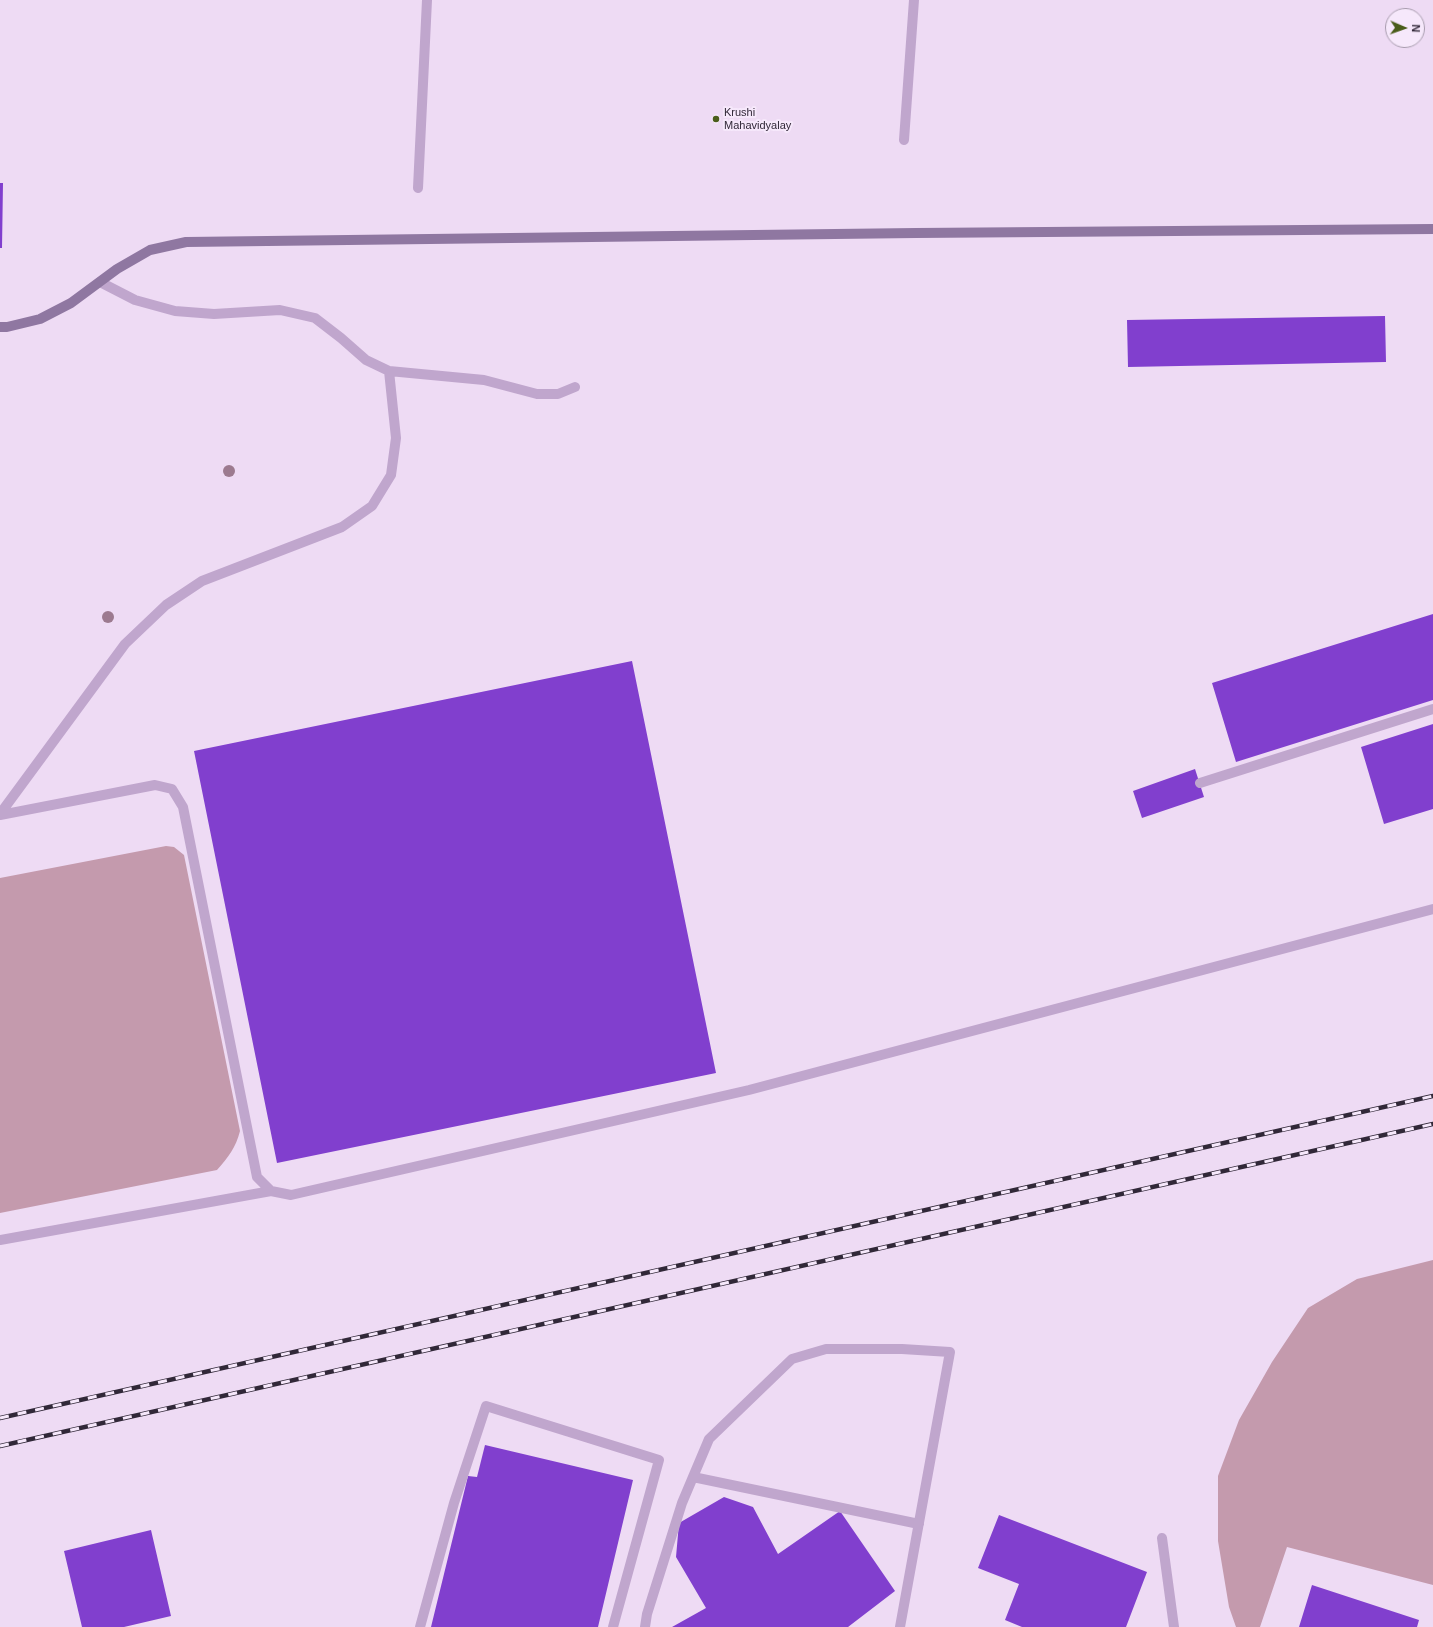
<!DOCTYPE html>
<html>
<head>
<meta charset="utf-8">
<style>
	body { margin:0 }
	#map { position:relative; width:1433px; height:1627px; overflow:hidden; background:#eedbf4; font-family:Helvetica,sans-serif }
	canvas { display:block }
	.north { position:absolute; left:1385px; top:8px; width:40px; height:40px; box-sizing:border-box; background:#f6e8fb; border:1px solid #a79bad; border-radius:50%; rotate:92deg; font-size:11px; font-weight:700; line-height:16px; text-align:center; color:#312838 }
	.north::after { content:''; display:block; margin:auto; width:14px; height:18px; background:#4a5d1a; clip-path:polygon(50% 0,100% 100%,50% 72%,0 100%) }
</style>
</head>
<body>
<div id="map">
<canvas width="1433" height="1627"></canvas>
<div class="north">N</div>
</div>
<script>
const context = document.querySelector('canvas').getContext('2d');
context.lineJoin = 'round';
function fillPath(path, color) { context.fillStyle = color; context.fill(path, 'evenodd'); }
function strokePath(path, color, width, dash) { context.strokeStyle = color; context.lineWidth = width; context.lineCap = dash ? 'butt' : 'round'; context.setLineDash(dash || []); context.stroke(path); }
function write(font, color, halo, rows, align = 'center') {
  context.font = font + ' Helvetica,sans-serif'; context.lineWidth = 4; context.setLineDash([]); context.textBaseline = 'middle'; context.strokeStyle = halo; context.fillStyle = color; for (const [text, x, y, turn = 0] of rows) {
    context.save(); context.translate(x, y); context.rotate((+turn || 0) * Math.PI / 180); context.textAlign = isNaN(turn) ? turn : align; if (halo) context.strokeText(text, 0, 0); context.fillText(text, 0, 0); context.restore();
  }
}
fillPath(new Path2D(`
	M166 846 174 847 184 855 240 1131C236 1147 228 1158 217 1170L0 1213V878Z
	M1433 1260V1585L1287 1547 1260 1627H1236L1229 1607 1218 1541V1476L1239 1420 1272 1362 1308 1308 1357 1279Z`), '#c49aad');
fillPath(new Path2D(`
	M0 183H3L2 248H0Z
	M1385 316 1386 362 1128 367 1127 320Z
	M1433 614V700L1236 762 1212 683Z
	M632 661 716 1073 277 1163 194 751Z
	M1433 724V809L1384 824 1361 747Z
	M1195 769 1204 797 1142 818 1133 791Z
	M485 1445 633 1480 598 1627H431L468 1476 477 1477Z
	M724 1497 753 1507 778 1554 840 1511 895 1591 848 1627H672L706 1608 676 1557 679 1523Z
	M999 1515 1147 1572 1126 1627H1022L1005 1620 1019 1584 978 1568Z
	M151 1530 171 1616 124 1627H82L64 1551Z
	M1312 1585 1419 1620 1417 1627H1299Z`), '#813fce');
strokePath(new Path2D(`
	M904 140 914 0
	M418 188 427 0
	M100 282 135 300 175 311 214 314 280 310 315 318 341 338 366 360 389 371 484 380 537 394H558L575 387
	M1200 783 1433 709
	M0 814 125 644 166 605 202 581 342 527 372 506 391 475 396 438 389 371
	M0 815 155 785 172 789 183 807 257 1177 271 1191 291 1195 749 1090 1433 909
	M0 1240 271 1191
	M693 1477 919 1524
	M420 1627 454 1503 486 1406 659 1460 613 1627
	M645 1627 647 1614 682 1503 709 1439 792 1359 826 1349H902L950 1352 900 1627`), '#c0a6cd', 10);
strokePath(new Path2D(`
	M1162 1538 1174 1627`), '#c0a6cd', 10);
strokePath(new Path2D(`
	M0 327H7L40 319 71 303 117 269 150 250 186 242 916 233 1433 229`), '#8f77a1', 10);
const rail = new Path2D(`
	M0 1418 1433 1096
	M0 1446 1433 1124`);
strokePath(rail, '#312838', 4.5);
strokePath(rail, '#f6e8fb', 3, [9]);
context.fillStyle = '#9c7a8f';
for (const [x, y] of [
	[229,471],
	[108,617]
]) { context.beginPath(); context.arc(x, y, 6, 0, 2 * Math.PI); context.fill(); }
for (const [x, y, r, color] of [
	[716,119,4,"#4a5d1a"]
]) { const dot = new Path2D(); dot.arc(x, y, r, 0, 2 * Math.PI); context.fillStyle = color; context.fill(dot); strokePath(dot, '#f6e8fb', 1.5); }
write('11px', '#312838', '#f6e8fb', [
	["Krushi",724,113],
	["Mahavidyalay",724,126]
], 'left');
</script>
</body>
</html>
